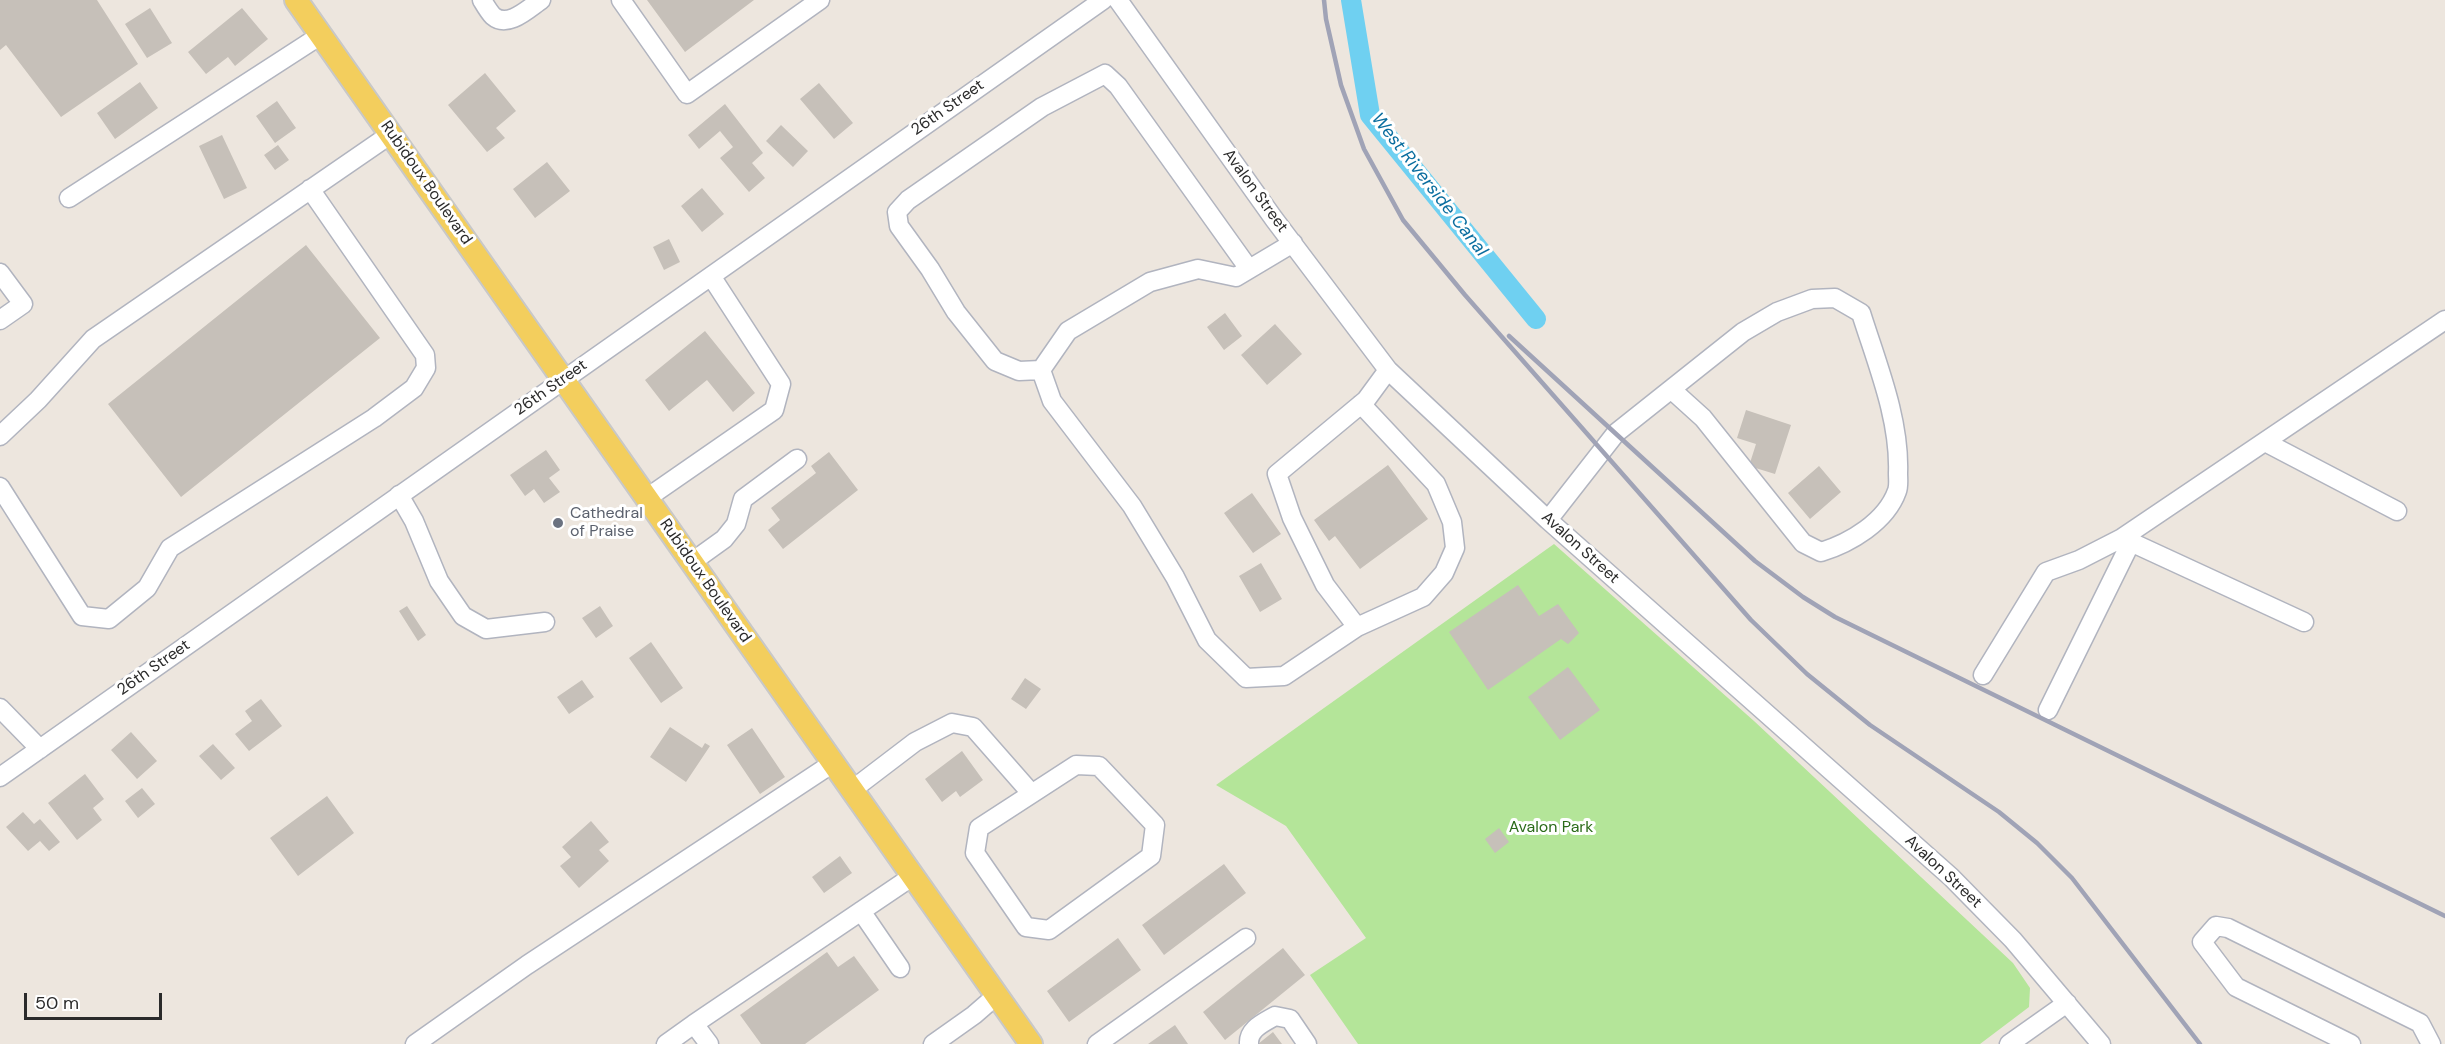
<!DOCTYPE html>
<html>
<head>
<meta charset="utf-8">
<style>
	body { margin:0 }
	#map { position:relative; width:2445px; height:1044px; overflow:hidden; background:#ede6de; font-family:"DM Sans",sans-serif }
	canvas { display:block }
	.scale { position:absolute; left:24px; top:993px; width:138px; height:27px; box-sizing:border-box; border:3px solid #2b2b2b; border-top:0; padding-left:8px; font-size:18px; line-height:21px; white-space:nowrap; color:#2b2b2b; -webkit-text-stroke:4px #fff; paint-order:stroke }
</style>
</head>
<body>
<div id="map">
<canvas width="2445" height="1044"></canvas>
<div class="scale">50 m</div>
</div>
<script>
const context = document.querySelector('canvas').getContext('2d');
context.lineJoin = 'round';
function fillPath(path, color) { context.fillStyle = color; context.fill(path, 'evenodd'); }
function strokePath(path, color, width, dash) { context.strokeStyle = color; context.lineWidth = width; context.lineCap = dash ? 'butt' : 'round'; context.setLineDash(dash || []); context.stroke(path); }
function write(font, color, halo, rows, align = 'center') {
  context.font = font + ' "DM Sans",sans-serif'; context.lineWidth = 6; context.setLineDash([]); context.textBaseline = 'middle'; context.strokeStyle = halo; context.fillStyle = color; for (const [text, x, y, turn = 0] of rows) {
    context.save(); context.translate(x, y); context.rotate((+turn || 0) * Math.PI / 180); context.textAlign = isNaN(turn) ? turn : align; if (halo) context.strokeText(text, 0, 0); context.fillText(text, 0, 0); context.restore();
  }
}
fillPath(new Path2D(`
	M1554 544 1754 721 2013 963 2030 988 2029 1007 1980 1044H1358L1310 975 1366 938 1286 826 1216 785Z`), '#b4e599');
strokePath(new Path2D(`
	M1351 0 1370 115 1536 319`), '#6fd0f1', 20);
fillPath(new Path2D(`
	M0 0H97L138 64 61 117 6 45 0 50Z
	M647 0H754L685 52Z
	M150 8 172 43 147 58 125 24Z
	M242 8 268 39 235 66 228 57 206 74 188 52Z
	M485 73 516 111 496 128 505 138 487 152 448 105Z
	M140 82 158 108 115 139 97 113Z
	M819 83 853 123 834 139 800 99Z
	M277 101 296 128 275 143 256 116Z
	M725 104 763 153 752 163 765 178 749 192 720 158 733 147 720 131 699 149 688 135Z
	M781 125 808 151 793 167 766 141Z
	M222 135 247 188 224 199 199 146Z
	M278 145 289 160 275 170 264 155Z
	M547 162 570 191 535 218 513 189Z
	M702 188 724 214 702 232 681 206Z
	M669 239 680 262 664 270 653 247Z
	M306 245 380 338 181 497 108 404Z
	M1225 313 1242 336 1224 350 1207 327Z
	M1275 324 1302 354 1267 385 1241 355Z
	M705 331 755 393 733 412 707 380 669 411 645 380Z
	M1746 410 1791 425 1775 474 1749 466 1756 444 1737 438Z
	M546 450 560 470 549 478 560 492 544 503 534 489 525 496 510 475Z
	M829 452 858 490 783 549 768 530 780 520 771 508 816 473 811 466Z
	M1388 465 1428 519 1360 569 1335 536 1329 541 1314 520Z
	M1819 466 1841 492 1810 519 1788 493Z
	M1252 493 1281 534 1253 553 1224 513Z
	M1261 563 1282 599 1260 612 1239 576Z
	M1518 585 1539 616 1558 604 1579 633 1568 644 1561 639 1488 690 1449 632Z
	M407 606 426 635 418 641 399 611Z
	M600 606 613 626 596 638 582 618Z
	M651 642 683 688 661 703 629 658Z
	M1568 667 1600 710 1560 740 1528 697Z
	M1025 678 1041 689 1026 709 1011 699Z
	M582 680 594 697 569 714 557 697Z
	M261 699 282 726 249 751 235 734 252 721 245 711Z
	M670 727 702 748 705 743 710 746 686 782 650 757Z
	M752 728 785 777 760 794 727 745Z
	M131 732 157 761 137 779 111 750Z
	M213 744 235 768 221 780 199 756Z
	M962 751 983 780 960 797 956 791 942 802 925 779Z
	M85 774 104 799 93 808 102 820 77 840 48 803Z
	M142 788 155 804 138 818 125 801Z
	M327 796 354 833 298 876 270 838Z
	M23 812 34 824 40 819 60 842 49 851 40 841 28 851 6 827Z
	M591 821 609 842 599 850 609 861 579 888 560 866 571 857 562 847Z
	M1499 828 1509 842 1495 853 1485 839Z
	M840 856 852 873 824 893 812 877Z
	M1224 864 1246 893 1164 955 1142 925Z
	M1118 938 1141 970 1069 1022 1047 991Z
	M1283 948 1305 975 1225 1040 1203 1012Z
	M827 952 838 967 854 956 879 990 805 1044H761L740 1015Z
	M1175 1025 1188 1044H1148Z
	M1273 1032 1282 1044H1258Z`), '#c6c0b9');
const minor = new Path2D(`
	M482 0C485 5 489 12 493 16 508 29 529 8 541 0
	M621 0 687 94 820 0
	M1118 0 1274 219 1388 370 1548 520 1951 877 2013 940 2101 1044
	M69 198 321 35
	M1293 243 1236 277 1198 269 1150 282 1068 331 1041 370 1052 401 1132 506 1175 577 1207 640 1246 678 1284 676 1357 627
	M0 273 23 304 0 320
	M1041 370 1019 371 995 361 956 312 930 269 899 226 897 212 908 200 1042 107 1105 74 1118 86 1249 269
	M1361 404 1436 484 1452 522 1455 548 1444 573 1423 597 1357 627 1325 585 1292 518 1277 474 1366 400 1388 370
	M0 436 38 400 93 339 391 134
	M2265 442 2397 511
	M0 487 82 616 109 619 147 588 170 548 374 418 414 388 426 368 425 355 310 189
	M399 495 414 521 439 581 463 616 486 629 545 622
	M647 498 774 410 781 384 711 276
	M1548 520 1616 433 1743 332 1777 312 1812 299 1835 298 1861 313C1877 364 1900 419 1898 473 1898 479 1899 486 1897 491 1886 522 1850 543 1821 552L1803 543 1703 418 1672 390
	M2122 538 2304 622
	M692 562 724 539 736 524 743 499 797 459
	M1983 675 2046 572 2079 560 2122 538 2445 320
	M0 708 40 749
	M2048 710 2131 542
	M1076 765 1099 766 1155 825 1151 856 1049 930 1026 927 975 853 979 828Z
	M0 777 1103 0
	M852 790 915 742 952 723 973 727 1031 793
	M861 911 900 968
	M415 1044 527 965 833 763
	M666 1044 694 1024
	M709 1044 694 1024 913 876
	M933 1044 974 1015 997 995
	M1097 1044 1246 938
	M1249 1044C1248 1029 1263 1023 1275 1016L1290 1019 1307 1044
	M2009 1044 2067 1003
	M2351 1044 2236 987 2202 942 2216 926 2228 928 2420 1023 2431 1044`);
const major = new Path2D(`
	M296 0 1031 1044`);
strokePath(minor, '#b1b4bf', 21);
strokePath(major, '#c8c8c8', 26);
strokePath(minor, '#fff', 18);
strokePath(major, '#f3ce5d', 22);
strokePath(new Path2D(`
	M1324 0 1326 19 1341 85 1364 149 1403 220 1465 295 1751 620 1807 674 1870 725 1999 812 2037 843 2072 878 2200 1044
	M1509 336 1755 561 1803 597 1835 617 2445 916`), '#a0a3b6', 4.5);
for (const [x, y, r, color] of [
	[558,523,6,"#6b7280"]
]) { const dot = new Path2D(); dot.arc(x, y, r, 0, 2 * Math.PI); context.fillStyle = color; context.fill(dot); strokePath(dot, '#fff', 2); }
write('16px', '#2b2b2b', '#fff', [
	["26th Street",948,108,-35],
	["Rubidoux Boulevard",426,183,55],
	["Avalon Street",1255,191,54],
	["26th Street",551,388,-35],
	["Avalon Street",1580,548,42],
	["Rubidoux Boulevard",705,581,55],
	["26th Street",154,668,-35],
	["Avalon Street",1943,872,43]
]);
write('16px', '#5b616d', '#fff', [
	["Cathedral",570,514],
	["of Praise",570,532]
], 'left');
write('16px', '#2b6b19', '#fff', [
	["Avalon Park",1551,828]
]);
write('italic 18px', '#0b6e9f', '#fff', [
	["West Riverside Canal",1429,185,52]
]);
</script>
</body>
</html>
